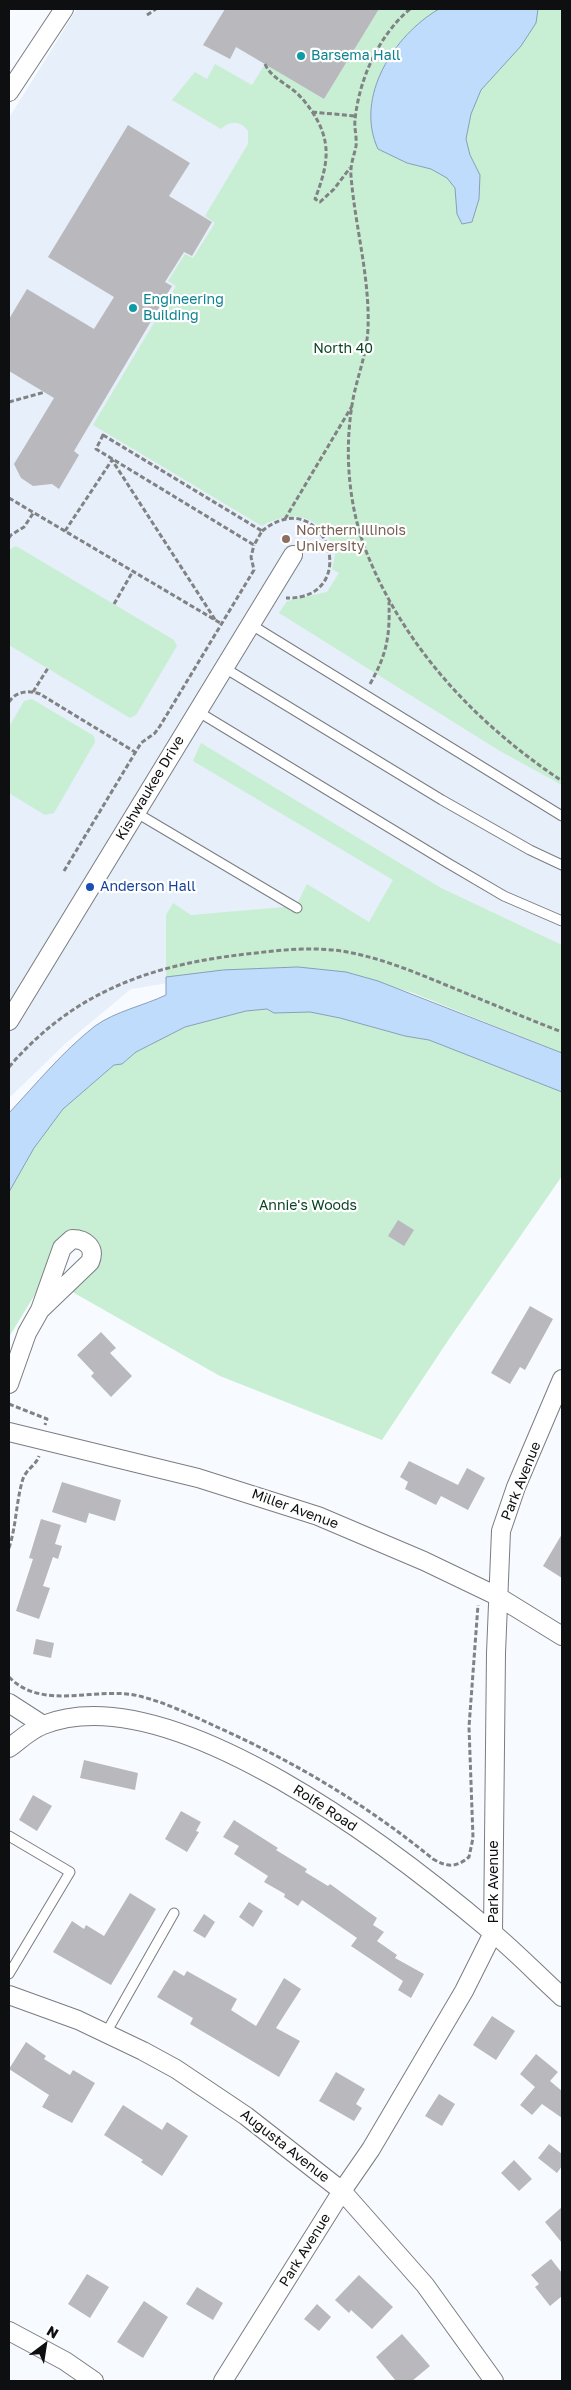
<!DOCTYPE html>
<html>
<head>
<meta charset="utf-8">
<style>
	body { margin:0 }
	#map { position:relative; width:571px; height:2390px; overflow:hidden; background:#f7fafe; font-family:"Golos Text",sans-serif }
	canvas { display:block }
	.frame { position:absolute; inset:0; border:10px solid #0e0f10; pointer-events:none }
	.north { position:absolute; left:20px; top:2320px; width:50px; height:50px; -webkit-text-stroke:4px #fff; paint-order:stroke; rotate:31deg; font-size:14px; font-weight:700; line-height:20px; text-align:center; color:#0e0f10 }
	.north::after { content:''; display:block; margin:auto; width:18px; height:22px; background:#0e0f10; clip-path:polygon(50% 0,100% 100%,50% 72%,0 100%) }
</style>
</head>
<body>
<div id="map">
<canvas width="571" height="2390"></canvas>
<div class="frame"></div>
<div class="north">N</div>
</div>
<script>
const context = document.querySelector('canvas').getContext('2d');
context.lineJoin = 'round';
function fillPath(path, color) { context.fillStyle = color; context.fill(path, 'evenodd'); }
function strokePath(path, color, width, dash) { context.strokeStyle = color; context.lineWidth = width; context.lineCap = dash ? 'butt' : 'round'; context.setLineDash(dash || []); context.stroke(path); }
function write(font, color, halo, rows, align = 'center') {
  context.font = font + ' "Golos Text",sans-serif'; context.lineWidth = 4.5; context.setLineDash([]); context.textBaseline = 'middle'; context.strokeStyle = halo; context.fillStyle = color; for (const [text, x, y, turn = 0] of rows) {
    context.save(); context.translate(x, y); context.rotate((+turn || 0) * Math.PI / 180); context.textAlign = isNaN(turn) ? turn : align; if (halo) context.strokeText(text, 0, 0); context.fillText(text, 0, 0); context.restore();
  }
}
fillPath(new Path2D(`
	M77 9H562V1036L391 961 295 963 131 989 66 1043 9 1098V118Z`), '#e7effa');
fillPath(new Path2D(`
	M379 9H562V785L500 751 279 613 287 601 327 592 339 573 332 569C333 564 335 558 335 553 334 547 330 540 327 536 311 511 284 513 262 526L93 425 176 286 168 281 185 254 193 258 215 223 205 216 248 144V131C240 120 230 121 221 129L172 100 195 72 207 79 215 64 252 85 265 64 324 99Z
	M16 546 174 640 177 646 136 715 130 718 9 645V550Z
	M32 699 94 736 95 742 54 813 45 815 9 793V727L24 701Z
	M201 743 441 888 562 945V1053L413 993 346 972 166 977V915L173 903 191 915 296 906 307 884 369 922 393 880 193 761Z
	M267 1009 274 1013 310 1012 340 1018 405 1036 429 1040 562 1092V1176L449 1339 382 1440 220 1376 69 1290 95 1240 83 1232 75 1231 63 1234 58 1239 52 1249 51 1268 9 1337V1192L34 1148 64 1108 114 1065 122 1064 136 1052 185 1027 246 1011Z`), '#c8eed3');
const water = new Path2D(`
	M439 9H538L536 23 521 46 481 90 471 114 466 139 470 155 480 175 479 199 472 222 462 224 457 214 455 188 447 178 431 169 407 163 378 149C354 97 394 35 439 9Z
	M298 967 346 972 378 981 562 1053V1092L429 1040 405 1036 340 1018 310 1012 274 1013 267 1009 246 1011 185 1027 136 1052 122 1064 114 1065 63 1109 34 1148 9 1192V1113C36 1084 63 1051 95 1026 116 1011 143 1006 166 995V977L223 970Z`);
fillPath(water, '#bfdcfd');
strokePath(water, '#8a9eb6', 1);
fillPath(new Path2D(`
	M225 9H379L324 99 236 47 230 59 203 45Z
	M128 125 190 163 169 196 212 222 192 256 184 252 165 282 172 286 74 451 79 455 59 489 52 484 33 486 21 478 14 464 54 398 9 371V319L27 289 94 329 114 297 48 257Z
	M398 1220 414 1230 404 1246 388 1236Z
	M530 1306 553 1319 525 1370 520 1367 510 1384 491 1373Z
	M101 1332 116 1348 110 1353 132 1376 111 1397 91 1376 94 1373 77 1355Z
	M409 1461 458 1485 467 1468 485 1478 468 1510 441 1496 436 1505 405 1489 408 1482 400 1477Z
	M62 1482 121 1500 115 1521 89 1513 86 1523 52 1512Z
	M41 1519 61 1525 55 1544 62 1546 58 1559 53 1557 43 1586 50 1588 39 1619 16 1611 33 1559 29 1558Z
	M562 1534V1578L543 1566Z
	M36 1639 54 1643 51 1658 33 1654Z
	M84 1760 138 1773 135 1790 80 1778Z
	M33 1795 52 1806 37 1831 19 1820Z
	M181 1811 201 1822 196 1831 199 1832 187 1852 165 1839Z
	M234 1820 278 1848 276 1850 307 1869 305 1872 328 1886 330 1884 377 1918 373 1925 384 1932 377 1941 397 1955 395 1958 424 1974 411 1998 398 1990 403 1981 351 1946 357 1938 302 1900 298 1906 284 1897 285 1894 264 1882 268 1876 234 1854 239 1846 223 1837Z
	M130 1893 156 1909 111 1985 53 1952 72 1921 84 1929 86 1925 104 1936Z
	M249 1902 263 1911 253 1927 239 1917Z
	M204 1914 215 1922 205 1938 193 1931Z
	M174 1970 184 1976 187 1971 237 1999 231 2010 256 2026 284 1978 301 1989 276 2028 300 2041 279 2077 190 2024 193 2018 157 1997Z
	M492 2016 515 2031 496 2060 473 2045Z
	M26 2042 46 2056 44 2059 70 2075 73 2070 95 2083 72 2123 42 2107 49 2095 9 2069Z
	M536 2054 558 2072 550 2081 562 2091V2118L542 2104 532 2115 520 2105 535 2087 520 2074Z
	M336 2072 365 2089 356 2104 362 2108 354 2121 319 2101Z
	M439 2094 455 2104 442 2126 425 2116Z
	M123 2105 162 2130 167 2122 188 2136 162 2176 141 2162 143 2160 104 2135Z
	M549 2144 562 2154V2166L557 2173 538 2158Z
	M514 2160 532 2179 519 2191 501 2173Z
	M562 2207V2243L545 2222Z
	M551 2259 562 2273V2296L550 2306 535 2287 539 2284 531 2275Z
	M87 2274 109 2287 90 2318 68 2304Z
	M359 2275 393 2307 372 2329 351 2310 349 2313 335 2300Z
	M197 2287 223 2303 213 2320 186 2304Z
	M144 2301 168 2317 143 2358 117 2342Z
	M317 2304 331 2317 319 2331 304 2319Z
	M402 2334 430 2366 412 2381H396L376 2357Z`), '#b9b9bd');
const service = new Path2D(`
	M250 624 562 816
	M223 667 442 800 530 850 562 865
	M197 711 446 862 504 896 562 921
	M135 812 297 908
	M9 1836 70 1872 9 1974
	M106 2033 174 1913`);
const minor = new Path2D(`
	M9 92 64 9
	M9 1021 293 555
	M9 1384 27 1333 40 1310 62 1248 72 1239C86 1239 96 1248 90 1262L40 1310
	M9 1432 198 1478 318 1516 424 1561 497 1596 562 1636
	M9 1703 43 1725
	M9 1748C20 1740 30 1730 43 1725 170 1674 400 1854 493 1933 517 1953 539 1976 562 1997
	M9 1995 78 2020 143 2051 176 2069 246 2116 342 2191 425 2285 494 2381
	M9 2331 65 2361 94 2381
	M223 2381 342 2191 371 2149 464 1991 493 1933 496 1653 501 1531 516 1487 562 1379`);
strokePath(service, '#7a7d81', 11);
strokePath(minor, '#7a7d81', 20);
strokePath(new Path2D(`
	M410 9C379 35 359 79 355 120 354 128 357 137 356 146 354 156 350 165 351 176 355 226 370 278 368 328 367 355 356 379 352 405 344 455 349 510 368 556 407 651 478 725 562 781
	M147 15 156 9
	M265 64C270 76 283 82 293 90 300 95 306 103 311 110 333 142 328 165 315 199L320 202 334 189 350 168
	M312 112 355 116
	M9 402 45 392
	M103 435 262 531 254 545 96 449Z
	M9 498 222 624
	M285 519 352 406
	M65 531 112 460 216 621
	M262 531C325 480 365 600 286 598
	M9 538 11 535 24 527 34 512
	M114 604 133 571
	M370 684C387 654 390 636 389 602
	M33 692 48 668
	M9 702C16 691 29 690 40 694L135 752
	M64 871 141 743 155 733 160 726 254 570 251 557 254 545
	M9 1067C76 989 156 963 256 953 289 949 324 946 357 954 388 961 417 973 446 985 485 1001 523 1017 562 1032
	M9 1404 47 1419 45 1425
	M9 1548C16 1527 16 1504 22 1482 25 1469 36 1466 39 1456
	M9 1677C44 1713 100 1684 143 1697 169 1704 193 1716 217 1727 295 1762 367 1805 433 1859 447 1867 456 1868 469 1857L473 1838 469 1727 478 1605`), '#808284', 3, [5, 2.5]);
strokePath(service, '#fff', 9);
strokePath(minor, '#fff', 18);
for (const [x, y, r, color] of [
	[301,56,5,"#0f9aa8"],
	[133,308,5,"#0f9aa8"],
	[286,539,5,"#8d6e63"],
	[90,887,5,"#1a4fb4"]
]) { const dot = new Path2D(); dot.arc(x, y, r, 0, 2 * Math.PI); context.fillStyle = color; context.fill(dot); strokePath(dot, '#fff', 2); }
write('14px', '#0d838f', '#fff', [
	["Barsema Hall",311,56],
	["Engineering",143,300],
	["Building",143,316]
], 'left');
write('14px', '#0b4525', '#fff', [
	["North 40",343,349],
	["Annie's Woods",308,1206]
]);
write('14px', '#785e54', '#fff', [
	["Northern Illinois",296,531],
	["University",296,547]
], 'left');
write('14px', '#0e0f10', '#fff', [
	["Kishwaukee Drive",150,788,-59],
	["Park Avenue",521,1481,-68],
	["Miller Avenue",295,1509,20],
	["Rolfe Road",325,1808,33],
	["Park Avenue",494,1882,-90],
	["Augusta Avenue",285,2146,38],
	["Park Avenue",305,2250,-58]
]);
write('14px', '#164399', '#fff', [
	["Anderson Hall",100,887]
], 'left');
</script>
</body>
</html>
